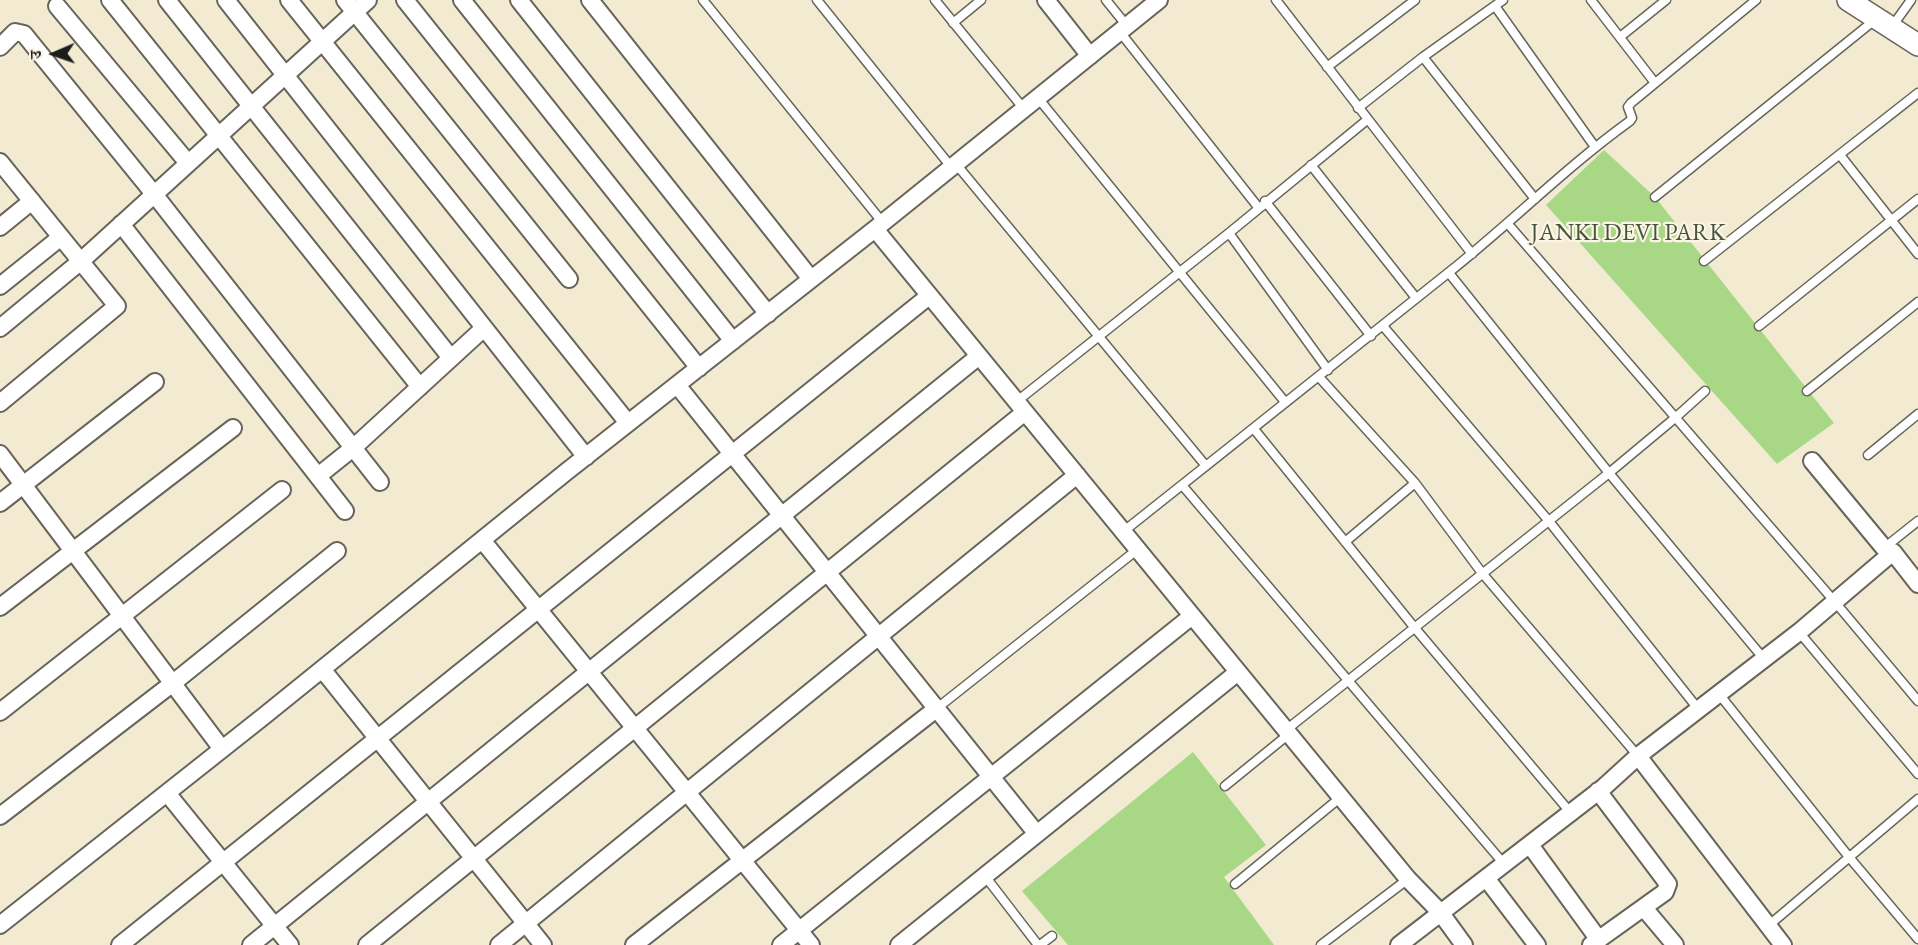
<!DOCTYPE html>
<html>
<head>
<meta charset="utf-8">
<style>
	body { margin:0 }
	#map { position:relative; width:1918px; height:945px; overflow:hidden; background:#f2ebd2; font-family:"EB Garamond","Noto Serif Devanagari",serif }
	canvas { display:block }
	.north { position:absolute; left:24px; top:24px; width:60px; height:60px; -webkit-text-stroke:4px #fcf5e5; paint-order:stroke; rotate:268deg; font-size:16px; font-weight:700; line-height:24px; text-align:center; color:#1c1c1c }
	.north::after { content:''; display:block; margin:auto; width:21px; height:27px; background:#1c1c1c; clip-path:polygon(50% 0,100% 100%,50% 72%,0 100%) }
</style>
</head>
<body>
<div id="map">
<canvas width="1918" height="945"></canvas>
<div class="north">उ</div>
</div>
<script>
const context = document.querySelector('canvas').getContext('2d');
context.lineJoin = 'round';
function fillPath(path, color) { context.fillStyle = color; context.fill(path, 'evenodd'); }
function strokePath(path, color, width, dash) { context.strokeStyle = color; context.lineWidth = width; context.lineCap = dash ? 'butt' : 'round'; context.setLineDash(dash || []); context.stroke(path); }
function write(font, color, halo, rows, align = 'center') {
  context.font = font + ' "EB Garamond",serif'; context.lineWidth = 4.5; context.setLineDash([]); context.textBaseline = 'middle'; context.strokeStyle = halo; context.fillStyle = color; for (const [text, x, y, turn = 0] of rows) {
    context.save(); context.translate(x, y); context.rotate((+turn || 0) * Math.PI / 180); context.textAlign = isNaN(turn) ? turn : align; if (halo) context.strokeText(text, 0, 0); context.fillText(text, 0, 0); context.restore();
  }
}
fillPath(new Path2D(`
	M1604 150 1655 197 1834 423 1777 464 1546 205Z
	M1193 752 1266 845 1224 877 1274 945H1068L1022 891Z`), '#a8d886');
const service = new Path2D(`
	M703 0 883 223
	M817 0 952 168
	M935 0 1024 109
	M1106 0 1127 26
	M1276 0 1472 254
	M1591 0 1655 83
	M1495 6 1595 147
	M953 23 981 0
	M1891 28 1911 0
	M1120 32 1258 207
	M1620 37 1666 0
	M1423 57 1535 199
	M1327 67 1415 0
	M1038 98 1285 402
	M1358 108 1423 57 1503 0
	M1840 155 1918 254
	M956 164 1206 466
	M1311 165 1416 298
	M1655 197 1876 19
	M1265 201 1371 336
	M1508 224 1835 602 1918 701
	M1229 233 1328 370
	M1704 261 1918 93
	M1449 273 1609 473 1764 659
	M1383 326 1548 520 1699 710
	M1759 326 1918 199
	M1319 377 1415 483 1482 573 1638 756
	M1807 391 1918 302
	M1016 402 1229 233 1367 120
	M1254 429 1414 627 1570 812
	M1868 455 1918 414
	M1182 485 1504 864
	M1124 531C1232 445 1340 360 1448 273 1510 224 1566 167 1630 121L1632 118 1628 107 1631 103 1756 0
	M1345 542 1415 483
	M1884 548 1918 521
	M1799 632 1918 774
	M1719 694 1849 857 1918 939
	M936 709 1138 549
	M1286 730 1609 473 1675 418 1705 391
	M1225 786 1289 734
	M985 876 1038 945
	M1235 884 1341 797
	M1768 926 1918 799
	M1040 945 1052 936
	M1321 945 1408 879`);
const minor = new Path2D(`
	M110 0 420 387
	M167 0 451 358
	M226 0 586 457
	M289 0 628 423
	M345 0 569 279
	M405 0 699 368
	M462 0 733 341
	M519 0 768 314
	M590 0 811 279
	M1046 0 1090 56
	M57 6 188 163
	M0 47 15 32 24 34 154 194 380 482
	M0 162 117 306 0 403
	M121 224 345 511
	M0 227 32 201
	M875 229 1408 879 1440 912 1464 945
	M0 286 61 237
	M0 328 81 261 368 0
	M677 385 1037 834
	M0 454 222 749
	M1812 461 1884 548 1893 552
	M318 476 353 448 484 328
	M0 503 155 382
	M482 540 811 945
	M0 607 233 428
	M322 669 543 945
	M0 712 282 490
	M1638 756 1783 945
	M167 793 290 945
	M0 816 173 683 337 551
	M1530 845 1599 940
	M1486 878 1537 945
	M1644 908 1675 945
	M0 925 264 716 566 472 875 229 1159 0
	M120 945 929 296
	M251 945 979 356
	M367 945 1025 412
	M499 945 1077 475
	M634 945 936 709
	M781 945 1192 616
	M899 945 1238 672
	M1399 945 1604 787 1638 756 1799 632 1893 552 1918 584
	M1591 945 1665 892 1668 884 1598 791`);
const tertiary = new Path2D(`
	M1848 0 1918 45`);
strokePath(service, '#67645c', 11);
strokePath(minor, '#67645c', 20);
strokePath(tertiary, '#67645c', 24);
strokePath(service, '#fff', 8);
strokePath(minor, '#fff', 16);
strokePath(tertiary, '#fff', 21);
write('24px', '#46543c', '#fcf5e5', [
	["JANKI DEVI PARK",1628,233]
]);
</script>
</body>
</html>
